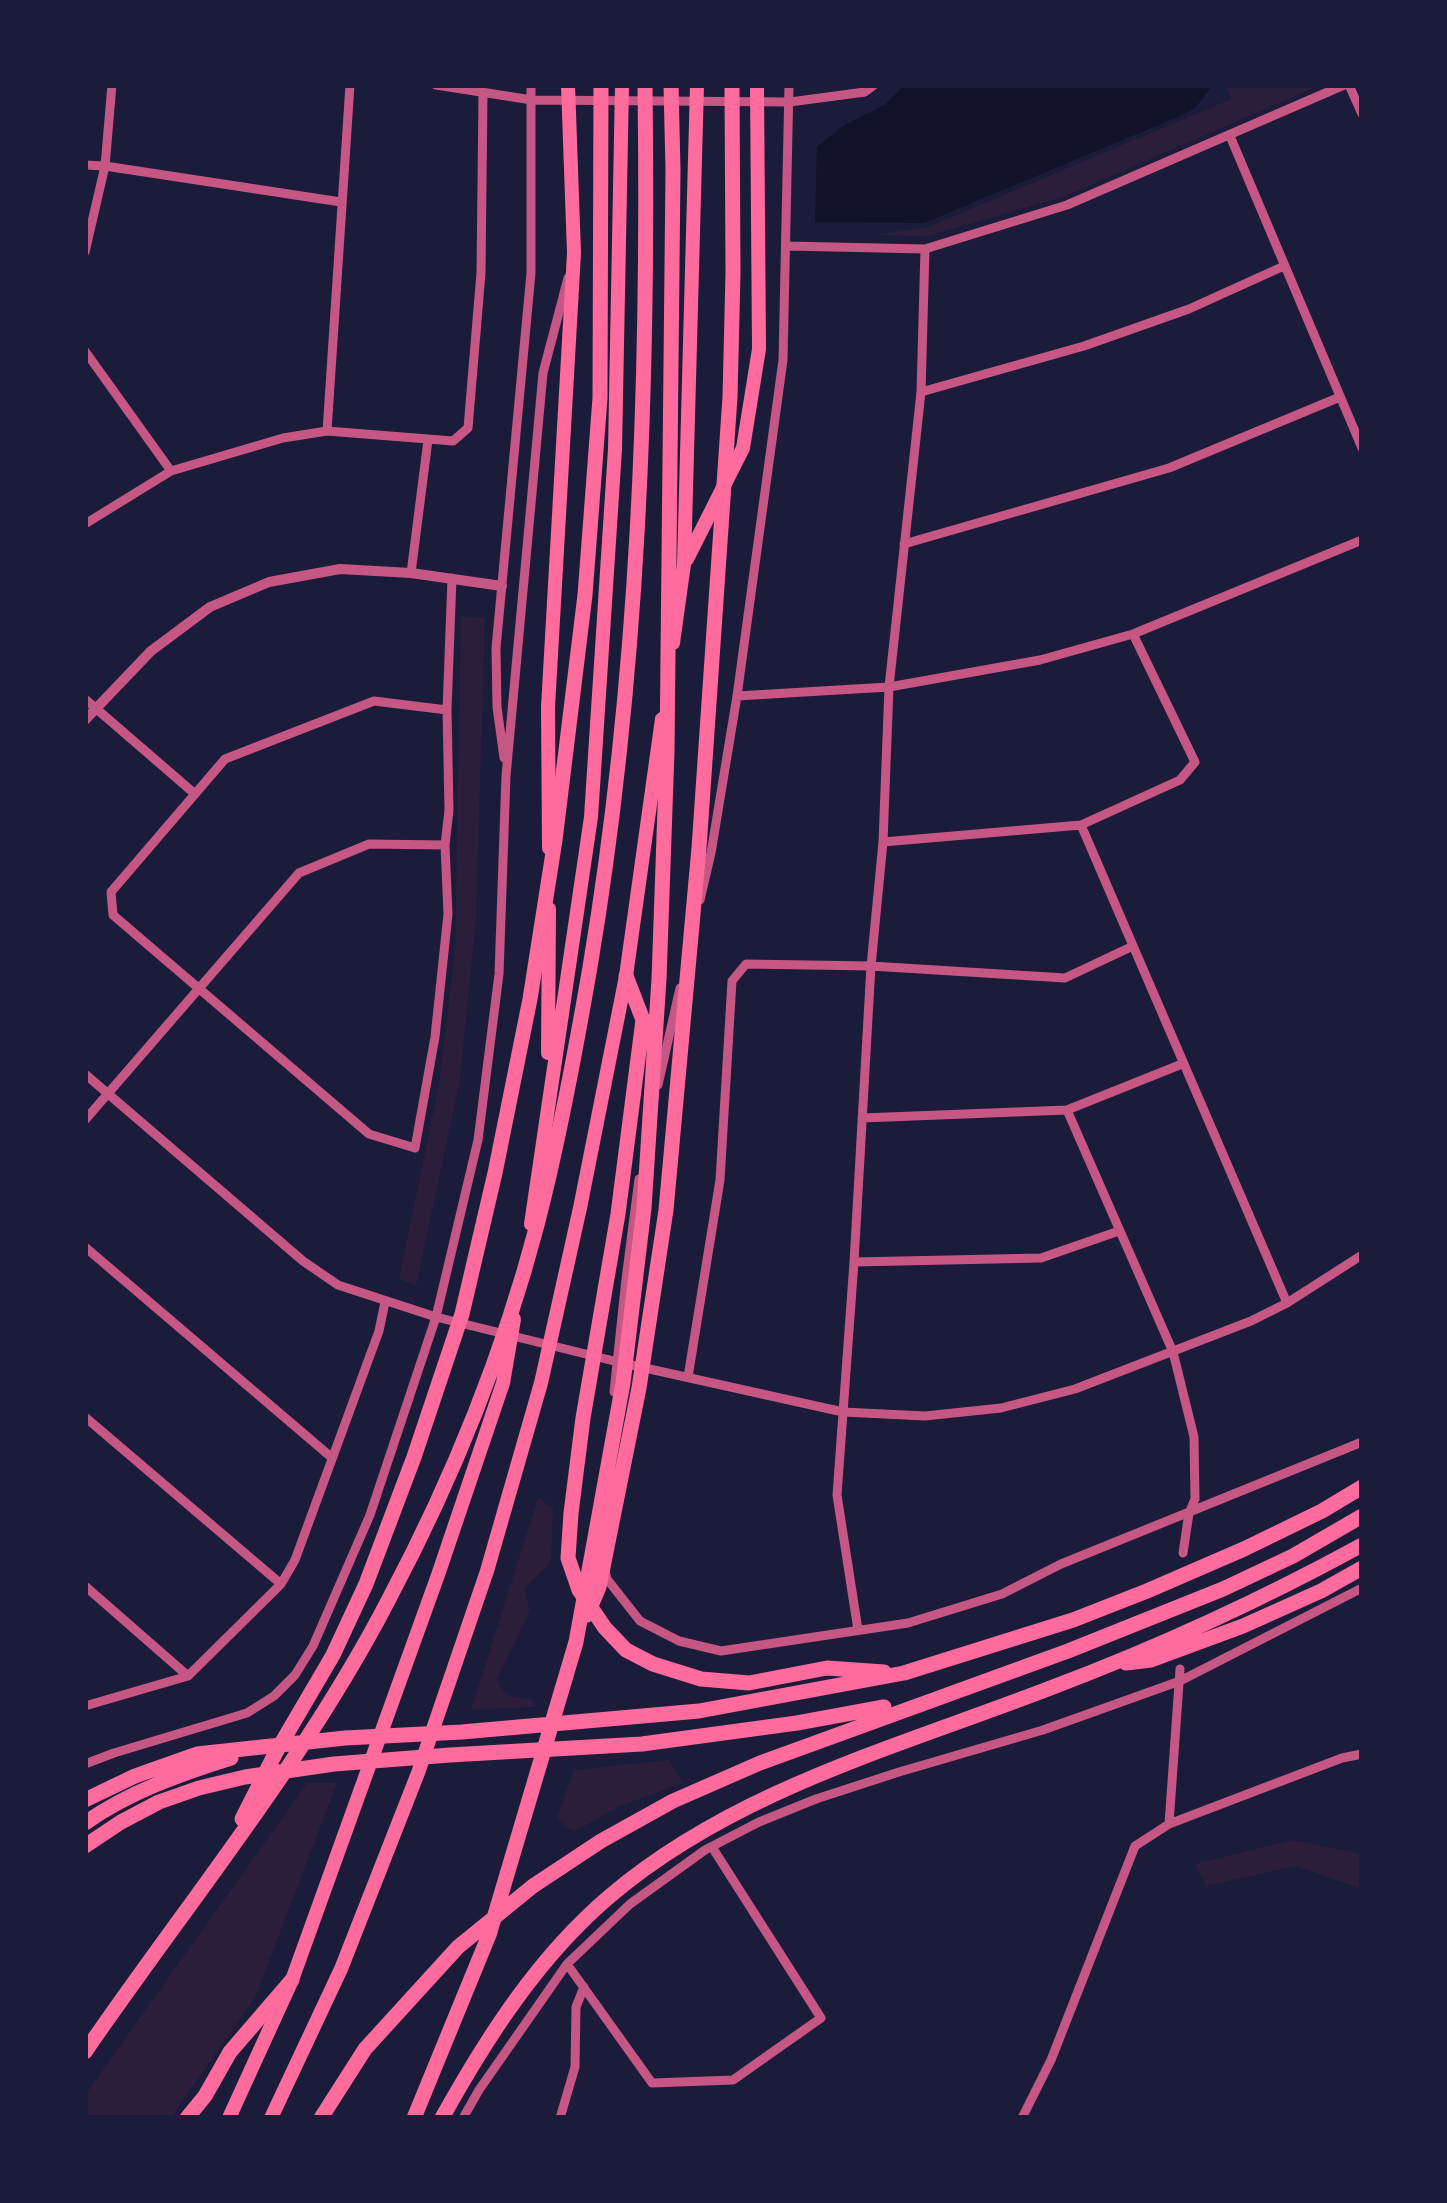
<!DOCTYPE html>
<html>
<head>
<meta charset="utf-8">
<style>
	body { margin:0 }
	#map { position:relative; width:1447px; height:2203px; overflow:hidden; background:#1b1b3a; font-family:"Golos Text",sans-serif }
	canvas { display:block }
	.frame { position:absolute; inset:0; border:88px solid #1b1b3a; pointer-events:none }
</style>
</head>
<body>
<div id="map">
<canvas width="1447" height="2203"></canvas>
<div class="frame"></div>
</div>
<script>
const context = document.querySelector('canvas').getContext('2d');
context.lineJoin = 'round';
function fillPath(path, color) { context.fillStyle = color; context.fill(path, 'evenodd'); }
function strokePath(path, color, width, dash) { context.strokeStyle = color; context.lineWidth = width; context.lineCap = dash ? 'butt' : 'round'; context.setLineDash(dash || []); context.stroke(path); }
fillPath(new Path2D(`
	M1226 85H1321L1063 197 928 236 875 235 928 227 1231 99Z
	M461 616 485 618 476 918 460 1080 416 1286 399 1279 439 1085 455 950Z
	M538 1498 553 1508 551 1562 524 1589 530 1611 496 1680 506 1695 532 1700 536 1707 471 1710Z
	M669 1760 683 1783 620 1806 574 1832 557 1818 574 1770Z
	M307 1783H337L255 1998 171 2117 85 2118V2095Z
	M1293 1840 1362 1854V1889L1295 1866 1206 1886 1195 1864Z`), '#2a1e3b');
fillPath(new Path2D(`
	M904 85H1213L1195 108 1180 116 924 223 815 222 817 147 843 126 886 104Z`), '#12122b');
strokePath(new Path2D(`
	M436 85 532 100 790 102 865 92 874 85
	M1349 85 1362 114
	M1230 136 1362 448
	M85 165 105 166 341 202
	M787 246 925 249 1067 205 1344 85
	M85 252 105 166 112 85
	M85 351 171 471
	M921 392 1084 346 1189 309 1284 266
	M327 431 350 85
	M85 524 171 471 283 438 327 431 453 441 468 428 481 273 483 94
	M904 544 1169 468 1340 397
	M411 573 428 440
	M737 696 889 687 1040 660 1133 634 1362 540
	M85 699 195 794
	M447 710 374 701 225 759 111 892 113 915 369 1134 415 1148 435 1037 448 914 445 845 449 810 447 710 452 578
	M504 758 497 707 496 648 531 273V85
	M1081 825 1287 1303
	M883 842 1081 825 1180 780 1195 762 1133 634
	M700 900 711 853 737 696 783 360 789 85
	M85 1074 303 1261 338 1285 436 1317 618 1362 843 1412 925 1416 1001 1408 1075 1389 1251 1321 1287 1303 1362 1255
	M658 1085 680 988
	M1067 1110 1173 1352 1194 1437 1195 1499 1189 1513 1183 1553
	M862 1118 1067 1110 1182 1064
	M85 1120 299 873 369 844 445 845
	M85 1247 331 1457
	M854 1262 1041 1258 1119 1231
	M688 1377 720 1180 732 981 746 964 871 966 1065 978 1133 946
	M614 1392 626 1279 639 1179
	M85 1417 281 1584
	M605 1571 607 1579 640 1621 679 1641 721 1651 908 1623 1002 1594 1061 1564 1362 1442
	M85 1586 188 1676
	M858 1630 837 1495 854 1262 871 966 883 842 889 687 921 392 925 249
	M85 1706 188 1676 281 1584 295 1560 379 1331 385 1302
	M85 1764 114 1753 247 1713 274 1696 295 1675 313 1646 370 1515 436 1317 478 1140 499 974 506 776 543 373 568 278
	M1169 1824 1180 1669
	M567 1964 652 2083 733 2080 821 2018 712 1847
	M463 2118 479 2090 567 1964 630 1904 705 1850 759 1822 816 1799 899 1772 1043 1730 1180 1681 1362 1588
	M560 2118 575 2067 576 2007 584 1987
	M1022 2118 1051 2060 1135 1846 1169 1824 1342 1758 1362 1754`), '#c65784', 9);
strokePath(new Path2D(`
	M85 720 151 651 210 607 269 582 340 569 411 573 502 586`), '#c65784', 10);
strokePath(new Path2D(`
	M687 559 743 448 759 349 757 85
	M673 643 684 564 697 85
	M549 848 548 707 574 253 568 85
	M548 1053 549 909
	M531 1224 591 817 615 449 622 85
	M229 2118 292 1980 438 1575 503 1383 514 1319
	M271 2118 341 1969 418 1773 487 1571 541 1383 580 1208 626 976 662 719`), '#ff6b9d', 14);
strokePath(new Path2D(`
	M626 976 643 1020 618 1214 583 1418 571 1513 568 1558 579 1590 605 1628 626 1650 653 1664 701 1679 749 1683 827 1668 884 1672
	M587 1615 599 1587 639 1388 666 1210 699 848 730 397 733 273 732 85
	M1126 1663 1151 1660 1243 1626 1321 1591 1362 1568
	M85 1800 135 1776 197 1754 345 1738 462 1732 699 1711 904 1673 1073 1620 1147 1591 1244 1549 1322 1511 1362 1487
	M242 1819 275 1754 333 1655 366 1584 414 1457 462 1314 495 1173 530 999 555 840 585 595 600 398 601 85
	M85 1823C129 1792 180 1774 231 1758
	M85 1846 121 1822 159 1802 199 1788 245 1777 334 1764 450 1755 642 1744 797 1723 884 1707
	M85 2052C188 1902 306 1760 390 1597 452 1480 503 1354 537 1225 559 1141 575 1054 590 967 639 676 649 380 645 85
	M187 2118 205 2096 230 2052 292 1980
	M321 2118 365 2049 458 1947 533 1886 601 1841 673 1801 760 1763 1068 1651 1223 1589 1293 1556 1362 1516
	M414 2118 489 1935 576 1642 623 1383 644 1208 659 979 667 751 673 170 671 85
	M442 2118C487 2037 539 1956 610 1896 736 1789 901 1746 1053 1687 1159 1647 1263 1599 1362 1545`), '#ff6b9d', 15);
</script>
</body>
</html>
